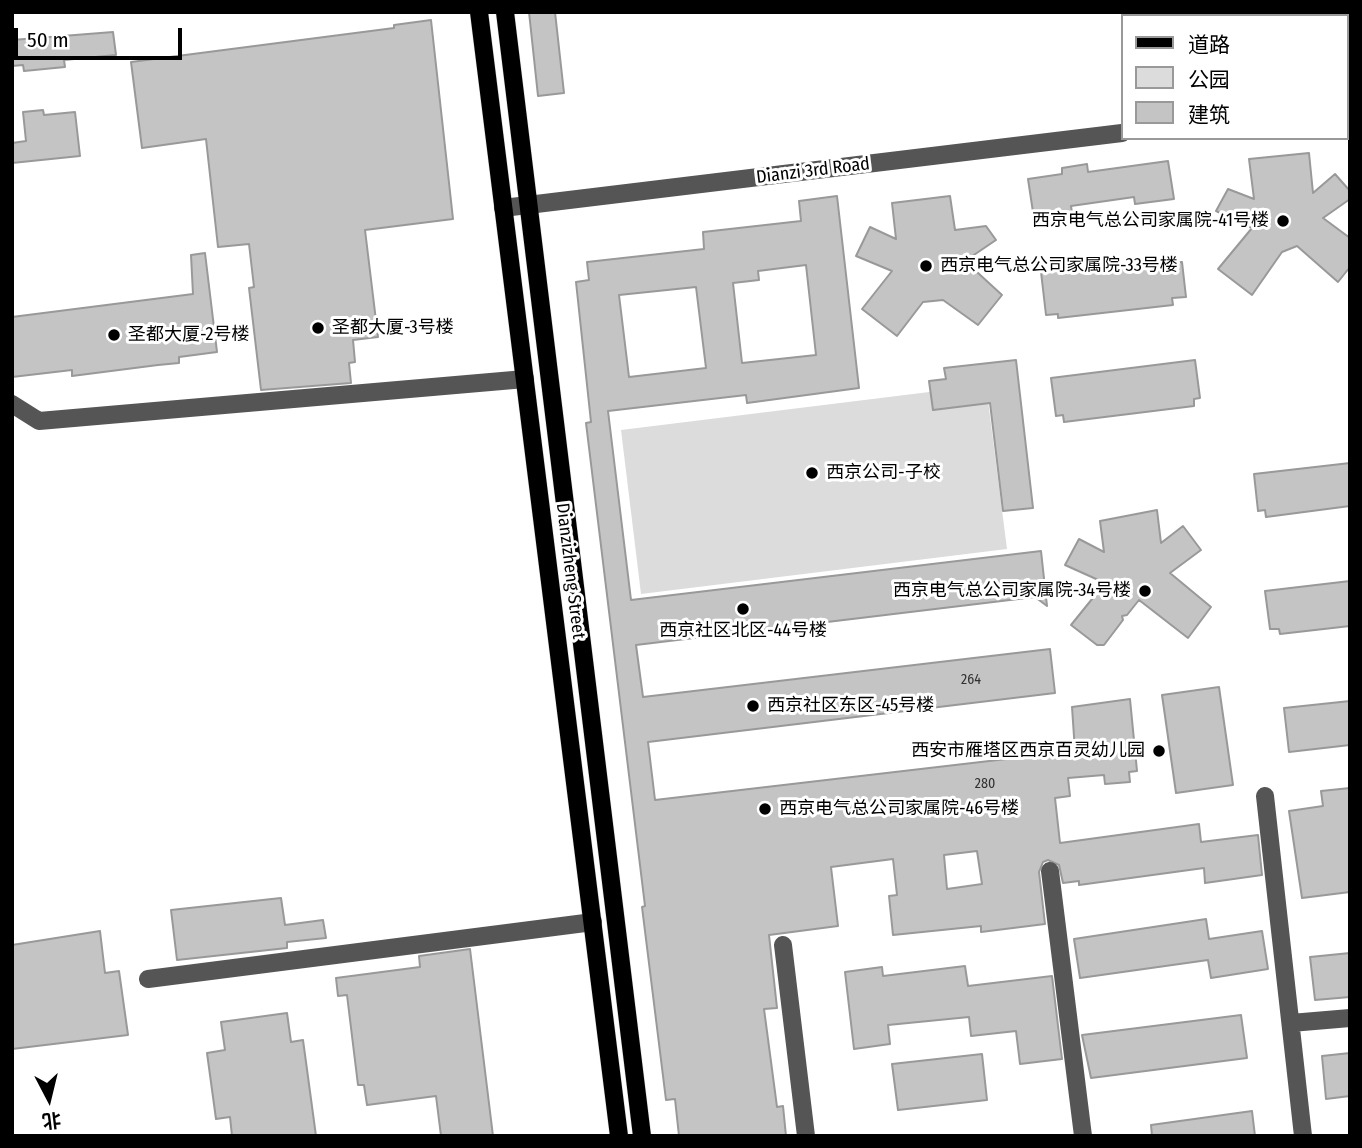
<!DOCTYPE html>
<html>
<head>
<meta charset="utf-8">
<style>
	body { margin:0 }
	#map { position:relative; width:1362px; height:1148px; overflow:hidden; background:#fff; font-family:"Fira Sans Condensed","Noto Sans SC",sans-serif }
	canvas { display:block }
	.frame { position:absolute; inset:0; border:14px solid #000; pointer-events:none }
	.legend { position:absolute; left:1121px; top:14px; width:228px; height:126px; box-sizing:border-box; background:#fff; border:2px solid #999; margin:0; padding:9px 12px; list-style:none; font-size:21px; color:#000 }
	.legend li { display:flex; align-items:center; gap:14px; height:35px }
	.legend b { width:35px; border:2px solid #999 }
	.north { position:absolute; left:14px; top:1064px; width:70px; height:70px; -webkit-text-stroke:5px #fff; paint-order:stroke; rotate:173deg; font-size:19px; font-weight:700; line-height:28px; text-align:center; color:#000 }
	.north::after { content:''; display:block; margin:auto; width:24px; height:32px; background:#000; clip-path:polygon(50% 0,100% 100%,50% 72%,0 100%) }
	.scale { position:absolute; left:14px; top:28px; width:168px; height:32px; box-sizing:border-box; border:4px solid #000; border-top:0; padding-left:9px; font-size:21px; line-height:24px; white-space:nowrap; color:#000; -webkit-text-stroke:5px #fff; paint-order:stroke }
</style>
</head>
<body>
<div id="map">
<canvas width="1362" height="1148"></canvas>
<div class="frame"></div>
<ul class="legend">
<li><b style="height:9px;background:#000"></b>道路</li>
<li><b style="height:19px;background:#dcdcdc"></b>公园</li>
<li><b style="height:19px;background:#c4c4c4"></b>建筑</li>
</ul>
<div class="north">北</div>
<div class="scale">50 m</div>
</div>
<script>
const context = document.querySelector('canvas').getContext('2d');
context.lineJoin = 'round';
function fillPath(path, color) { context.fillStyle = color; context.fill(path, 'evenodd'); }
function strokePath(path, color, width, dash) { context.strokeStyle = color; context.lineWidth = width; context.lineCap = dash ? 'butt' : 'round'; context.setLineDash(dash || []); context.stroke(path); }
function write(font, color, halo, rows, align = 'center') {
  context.font = font + ' "Fira Sans Condensed","Noto Sans SC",sans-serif'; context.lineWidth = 6; context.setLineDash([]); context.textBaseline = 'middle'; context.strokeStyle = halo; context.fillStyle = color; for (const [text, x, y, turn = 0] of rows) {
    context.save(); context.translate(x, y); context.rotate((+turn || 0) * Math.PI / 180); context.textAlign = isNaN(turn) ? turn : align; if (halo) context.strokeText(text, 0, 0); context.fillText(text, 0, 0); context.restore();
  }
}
fillPath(new Path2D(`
	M986 385 1007 549 641 594 621 430Z`), '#dcdcdc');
const building = new Path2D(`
	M529 12H555L564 93 538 96Z
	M431 20 453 219 365 230 378 337 353 340 355 362 349 363 351 383 261 390 249 288 254 287 249 244 218 247 206 139 142 148 131 62 394 28V25Z
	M113 32 116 55 64 60 65 67 24 71 23 65 12 66V40Z
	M43 110 44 115 75 112 80 156 12 163V143L26 141 23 112Z
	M1309 153 1313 193 1335 174 1350 191V199L1323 218 1350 238V267L1338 282 1297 246 1282 252 1252 295 1218 269 1252 228 1216 211 1228 189 1254 199 1249 159Z
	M1168 161 1174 199 1135 204 1134 197 1071 206 1072 213 1043 217 1042 211 1033 212 1028 179 1062 174V168L1087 164 1088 172Z
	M837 196 859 388 747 403 746 395 608 411 631 600 1041 551 1047 606 1035 597 636 645 643 697 1050 649 1055 693 648 742 655 800 1075 751 1072 707 1130 699 1137 771 1129 772 1130 782 1105 784 1104 775 1068 778 1070 796 1055 798 1060 843 1199 824 1201 842 1258 835 1262 875 1205 883 1204 868 1079 885V881L1063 883 1059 865 1048 860 1043 862 1039 872 1045 924 981 932V926L893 935 889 896 897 895 893 859 831 867 838 926 769 935 777 1008 764 1009 777 1107 783 1106 786 1136H679L675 1099 666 1100 642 907 645 906 586 423 591 422 576 282 589 280 587 262 704 249 703 232 801 221 799 201ZM806 265 816 355 742 363 733 283 759 280 758 271ZM696 287 706 368 629 377 619 295ZM977 851 982 884 947 889 944 855Z
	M950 196 955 230 986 226 996 240 965 261 1002 295 978 325 943 300 923 302 897 336 862 309 892 271 856 256 870 227 896 239 892 203Z
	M205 253 217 352 179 357V363L158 365 72 376V370L12 377V317L193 294 191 255Z
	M1182 262 1186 297 1172 298 1173 305 1058 318V314L1046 315 1041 272 1102 266 1103 272Z
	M1016 360 1033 508 1003 511 990 403 933 410 929 381 946 379 944 368Z
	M1195 360 1200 398 1194 399V406L1064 422 1063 415 1056 416 1051 378Z
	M1350 463V506L1266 517 1265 510 1258 511 1254 474Z
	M1157 510 1161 543 1183 526 1201 550 1170 573 1211 607 1188 638 1139 600 1127 615 1122 616 1123 620 1104 645H1097L1071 625 1105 583 1065 565 1079 539 1104 552 1100 521Z
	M1350 581V626L1280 634 1279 629H1270L1265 591Z
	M1219 687 1233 785 1176 793 1162 695Z
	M1350 701V745L1289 752 1284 708Z
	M1350 788V892L1302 898 1289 811 1323 806 1321 791Z
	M281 898 285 925 323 920 326 938 287 942V948L177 960 171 910Z
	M1206 919 1209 939 1262 931 1268 969 1211 978 1208 960 1080 978 1074 939Z
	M100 931 105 973 119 971 128 1035 12 1049V945Z
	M470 949 493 1136H441L436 1096 367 1105 364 1085H358L347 995 338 996 336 978 420 967 419 956Z
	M1350 953V997L1315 1000 1310 957Z
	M965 966 968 986 1052 976 1062 1059 1020 1064 1016 1031 971 1036 969 1017 888 1025 890 1044 854 1049 845 972 882 967 883 976Z
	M287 1013 291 1042 303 1040 316 1136H232L230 1117 216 1119 207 1053 225 1050 221 1022Z
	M1241 1015 1247 1058 1091 1078 1082 1035Z
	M1350 1053V1096L1326 1099 1322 1056Z
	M982 1054 987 1100 898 1110 892 1064Z
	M1252 1111 1255 1136H1152L1151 1125Z`);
fillPath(building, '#c4c4c4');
strokePath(building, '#999', 2);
const major = new Path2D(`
	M479 12 619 1136
	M505 12 642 1136`);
strokePath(major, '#dbdbdb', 19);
strokePath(new Path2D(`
	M1346 106H1350
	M503 208 1122 133
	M12 404 39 421 525 379
	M1265 796 1303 1136
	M1050 871 1083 1136
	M783 945 806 1136
	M148 979 593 922
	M1291 1023 1350 1018`), '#555', 18);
strokePath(major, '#000', 18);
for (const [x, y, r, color] of [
	[1283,221,7,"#000"],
	[926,266,7,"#000"],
	[318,328,7,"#000"],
	[114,335,7,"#000"],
	[812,473,7,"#000"],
	[1145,591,7,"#000"],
	[743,609,7,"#000"],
	[753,706,7,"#000"],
	[1159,751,7,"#000"],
	[765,809,7,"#000"]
]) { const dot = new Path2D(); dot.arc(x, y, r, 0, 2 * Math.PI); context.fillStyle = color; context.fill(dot); strokePath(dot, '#fff', 2.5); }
write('14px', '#313131', null, [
	["264",971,680],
	["280",985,784]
]);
write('18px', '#000', '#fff', [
	["Dianzi 3rd Road",813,171,-7],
	["Dianzizheng Street",570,571,83]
]);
write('18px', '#000', '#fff', [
	["西京电气总公司家属院-41号楼",1269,221,"right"],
	["西京电气总公司家属院-33号楼",940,266],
	["圣都大厦-3号楼",332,328],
	["圣都大厦-2号楼",128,335],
	["西京公司-子校",826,473],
	["西京电气总公司家属院-34号楼",1131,591,"right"],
	["西京社区北区-44号楼",743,631,"center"],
	["西京社区东区-45号楼",767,706],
	["西安市雁塔区西京百灵幼儿园",1145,751,"right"],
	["西京电气总公司家属院-46号楼",779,809]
], 'left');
</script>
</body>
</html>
